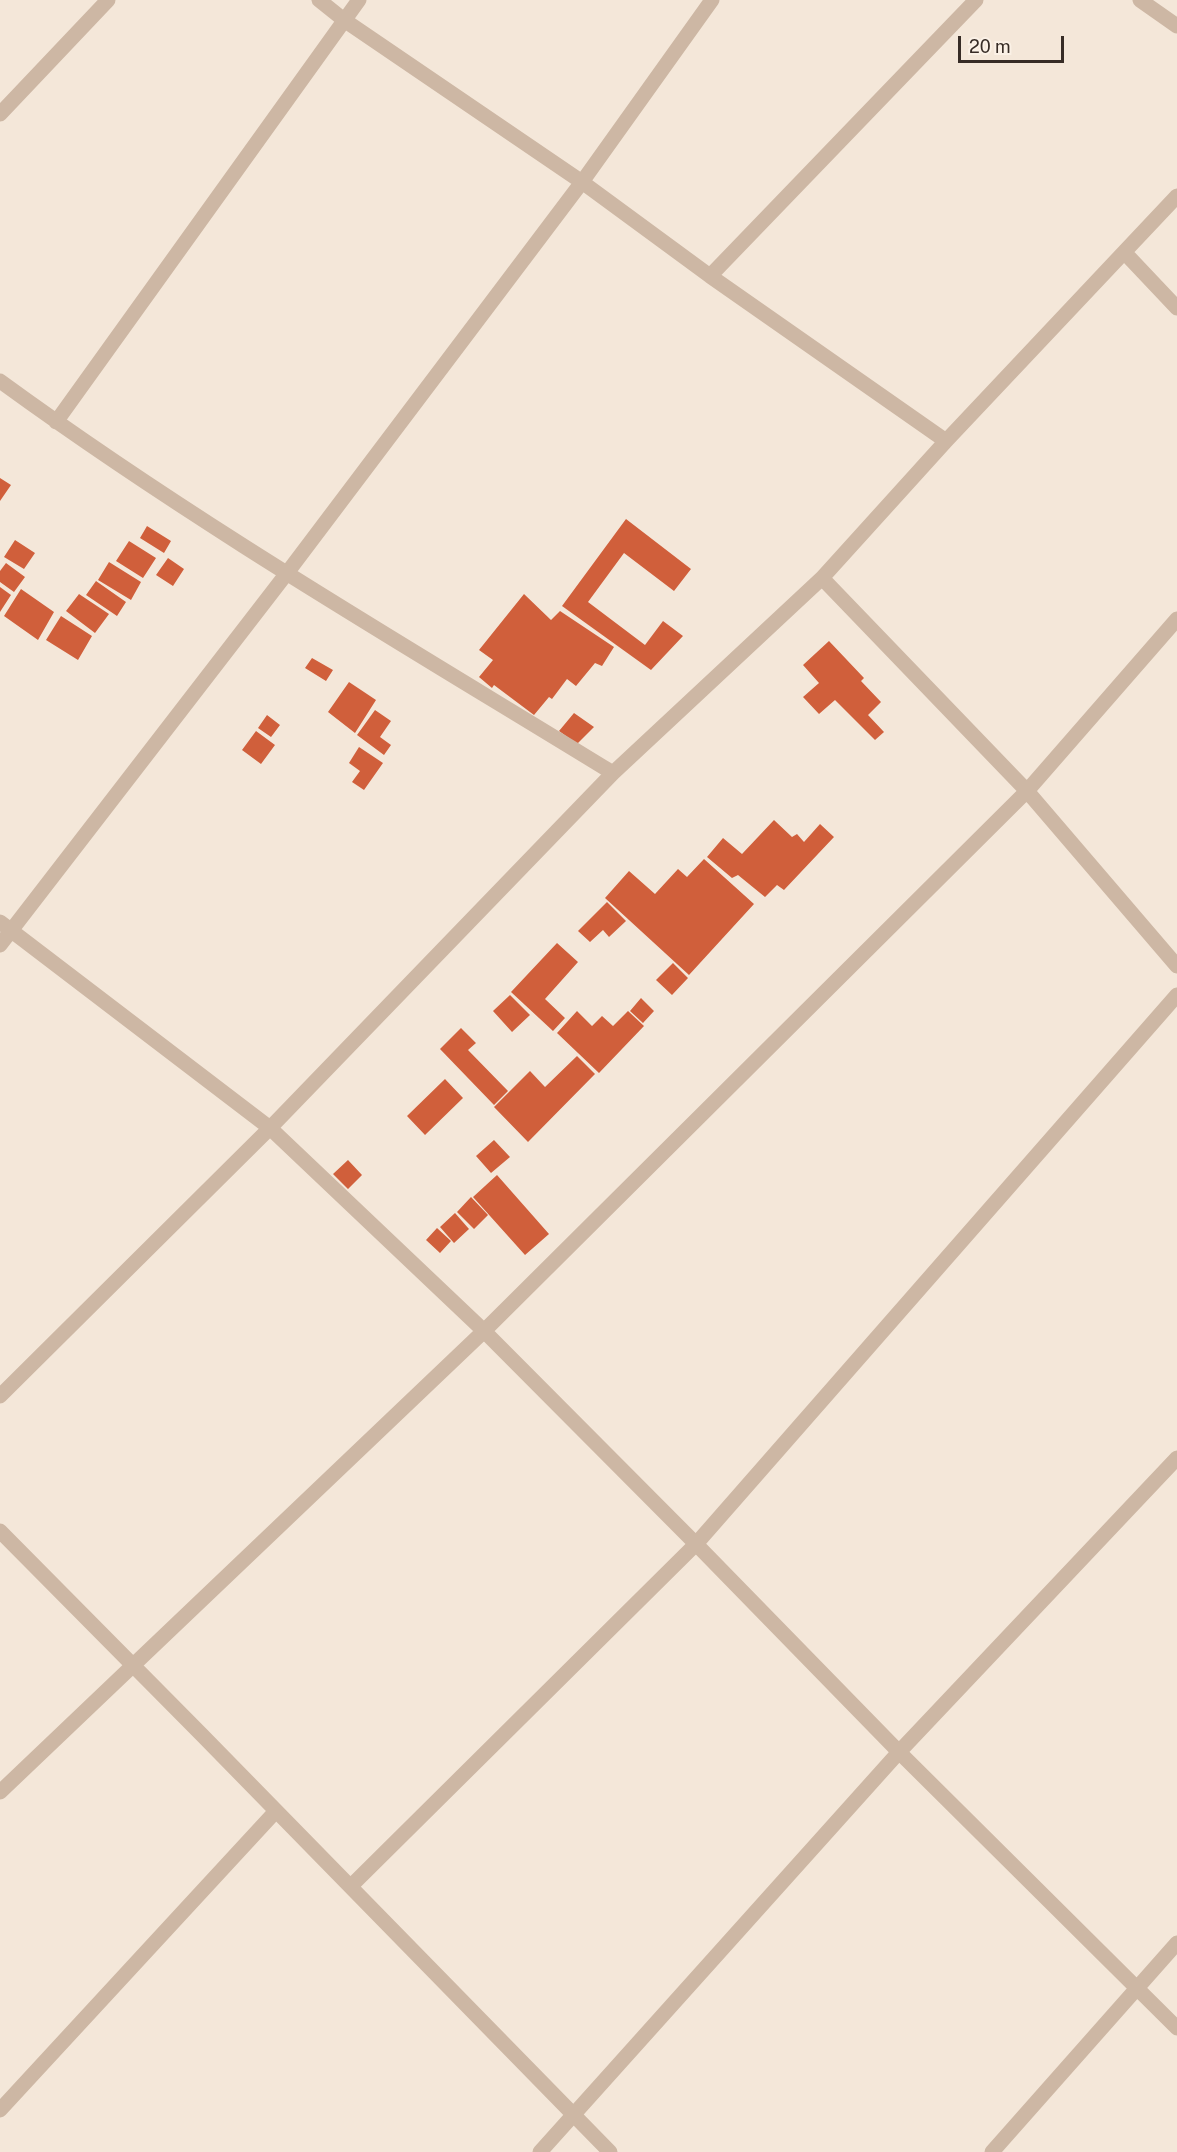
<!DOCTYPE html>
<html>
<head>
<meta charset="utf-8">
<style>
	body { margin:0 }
	#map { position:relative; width:1177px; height:2152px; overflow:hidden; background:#f4e7d9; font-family:"Public Sans",sans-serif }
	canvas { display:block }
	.scale { position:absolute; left:958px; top:36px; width:106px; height:27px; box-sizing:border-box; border:3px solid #372c26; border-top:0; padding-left:8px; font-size:18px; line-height:21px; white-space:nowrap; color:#372c26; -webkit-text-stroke:4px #fbf1e6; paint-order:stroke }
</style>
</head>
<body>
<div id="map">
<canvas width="1177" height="2152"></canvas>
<div class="scale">20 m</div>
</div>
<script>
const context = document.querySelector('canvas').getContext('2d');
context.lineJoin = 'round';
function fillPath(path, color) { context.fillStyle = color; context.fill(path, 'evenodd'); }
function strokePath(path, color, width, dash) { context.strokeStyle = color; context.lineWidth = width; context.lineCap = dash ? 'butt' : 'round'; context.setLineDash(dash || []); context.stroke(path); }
fillPath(new Path2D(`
	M0 478 11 485 0 501Z
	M626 519 691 569 674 591 624 553 588 602 645 645 663 621 683 636 651 670 562 606Z
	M147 526 171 541 164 553 140 538Z
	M15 540 35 553 24 569 4 557Z
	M129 541 156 558 143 578 116 561Z
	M168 558 184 569 173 586 156 575Z
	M109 562 141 582 131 600 98 580Z
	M6 563 25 577 14 592 0 582V571Z
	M96 581 126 602 117 616 86 595Z
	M0 587 11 595 0 612Z
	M21 589 54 612 38 640 4 616Z
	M79 594 109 614 95 633 66 611Z
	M524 594 551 620 560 611 614 647 602 666 595 663 576 686 567 679 552 699 549 697 534 715 494 685 492 688 479 677 493 660 479 650Z
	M61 616 92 636 78 660 46 640Z
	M829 641 864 678 861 681 881 702 868 715 884 732 875 740 835 700 819 714 803 697 819 683 803 665Z
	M312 658 333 670 326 681 305 668Z
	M349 682 376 700 355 733 328 712Z
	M375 710 391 721 380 737 391 745 384 755 357 735Z
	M574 713 594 727 577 744 559 731Z
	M267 715 280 725 271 737 258 728Z
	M256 731 275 745 261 764 242 750Z
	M359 747 383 763 364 790 352 782 360 771 349 763Z
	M774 820 792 837 797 834 804 842 820 824 834 837 784 890 777 885 765 897 738 875 732 878 707 857 723 838 742 854Z
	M704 859 754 904 689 975 605 898 629 871 655 894 678 869 687 877Z
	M607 902 626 921 609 937 603 930 590 942 578 931Z
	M557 943 578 962 545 999 565 1018 553 1031 511 992Z
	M673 963 688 978 672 995 656 980Z
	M510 995 530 1015 512 1032 493 1011Z
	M641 998 654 1011 643 1023 630 1011Z
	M577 1011 592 1026 602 1016 613 1026 628 1011 644 1026 599 1073 557 1033Z
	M461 1028 476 1043 468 1050 508 1091 494 1105 440 1049Z
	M577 1056 595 1074 528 1142 494 1107 530 1071 545 1087Z
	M445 1079 463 1098 425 1135 407 1116Z
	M494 1140 510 1157 491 1173 476 1156Z
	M348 1160 362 1175 348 1189 333 1174Z
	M497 1175 549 1234 525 1255 473 1197Z
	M471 1197 488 1215 474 1229 457 1212Z
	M455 1213 469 1229 454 1243 440 1227Z
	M437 1228 451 1241 440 1253 426 1240Z`), '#d05f3b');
strokePath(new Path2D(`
	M319 0 344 20 582 182 710 276 946 441
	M1140 0 1177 26
	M0 114 108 0
	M1125 253 1177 308
	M710 276 976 0
	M0 381C196 524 406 646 613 773
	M56 422 359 0
	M822 578 1027 791 1177 966
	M0 922 270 1128 484 1331 696 1544 899 1752 1177 2028
	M0 945 287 573 582 182 712 0
	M0 1396 270 1128 613 773 822 578 946 441 1177 196
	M0 1531 202 1735 610 2152
	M0 1792 484 1331 1027 791 1177 619
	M351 1886 696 1544 1177 995
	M0 2110 276 1811
	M540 2152 899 1752 1177 1458
	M992 2152 1177 1943`), '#cdb7a4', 15);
</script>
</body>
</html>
